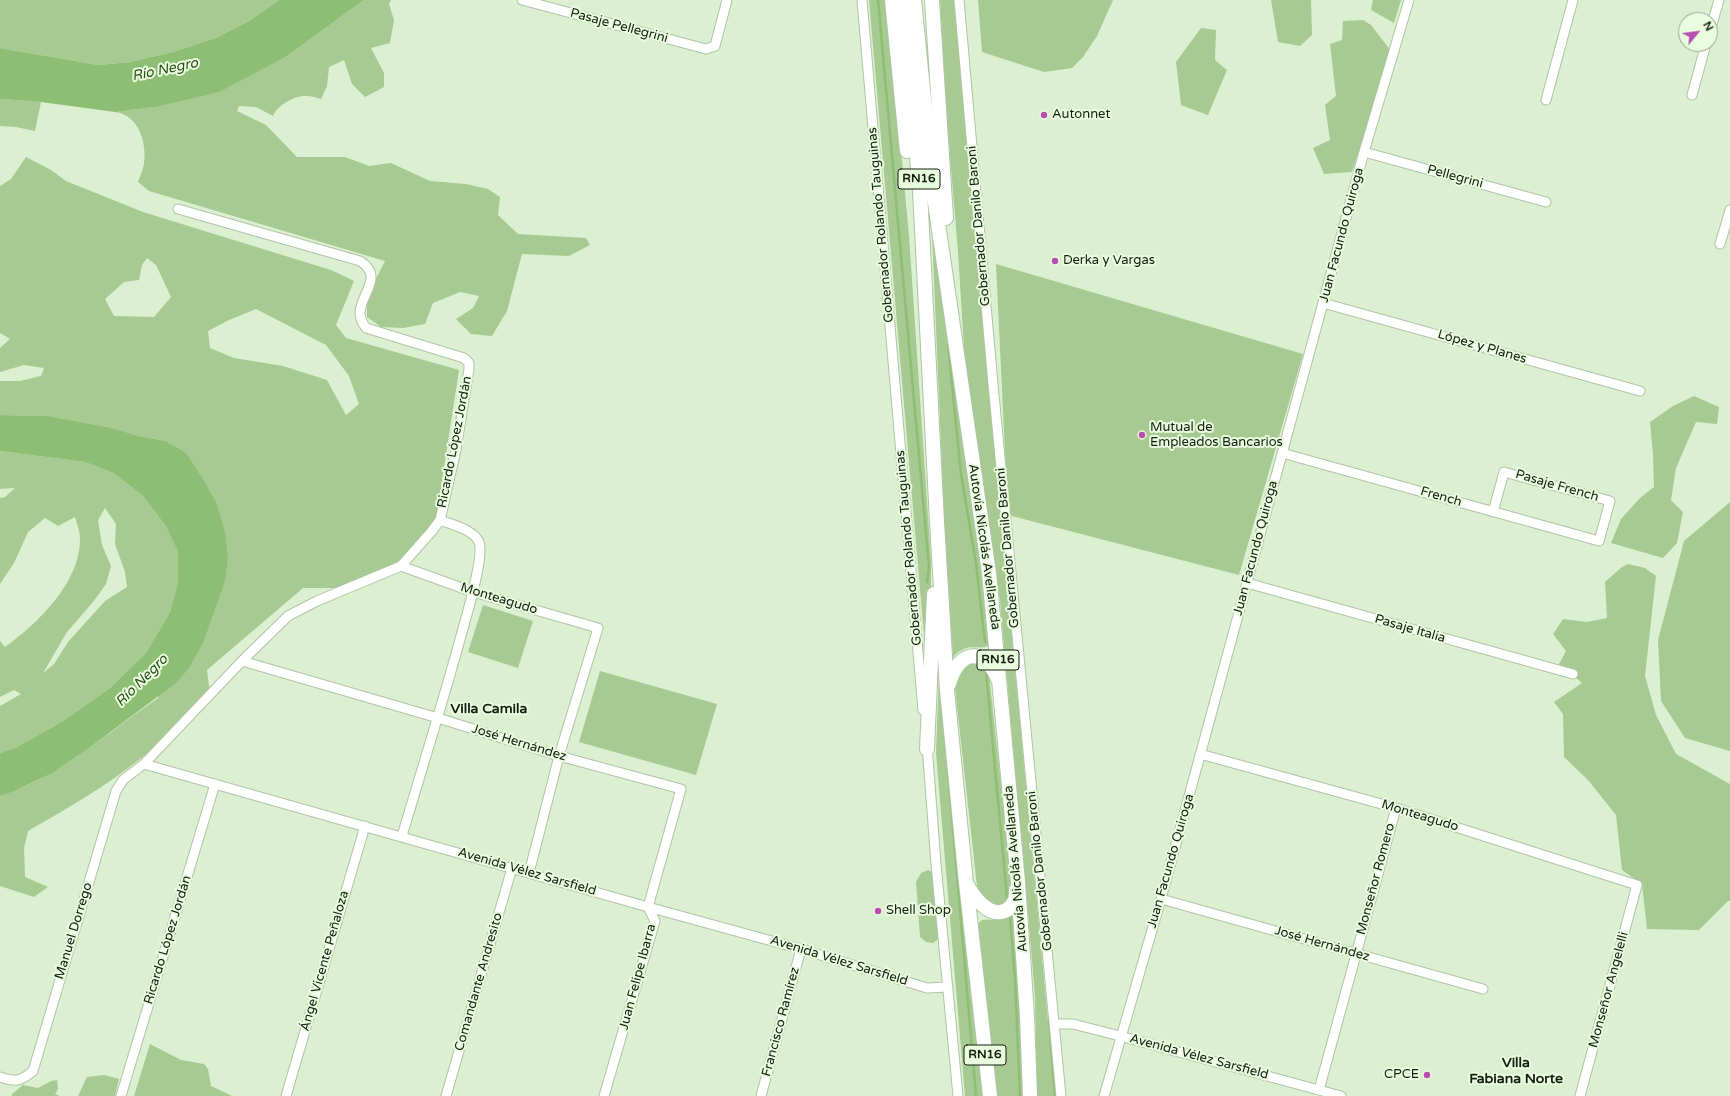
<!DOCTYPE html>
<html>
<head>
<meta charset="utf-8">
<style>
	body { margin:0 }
	#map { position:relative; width:1730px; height:1096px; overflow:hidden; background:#dbf0d0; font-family:"Varela Round",sans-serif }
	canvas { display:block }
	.north { position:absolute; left:1678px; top:12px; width:40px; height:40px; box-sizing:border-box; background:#e8fddd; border:1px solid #94a48c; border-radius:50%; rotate:61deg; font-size:11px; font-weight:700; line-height:16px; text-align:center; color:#171e13 }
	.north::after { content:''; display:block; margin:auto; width:14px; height:18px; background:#b74eb0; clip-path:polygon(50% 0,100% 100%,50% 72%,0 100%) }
</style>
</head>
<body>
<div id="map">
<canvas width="1730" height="1096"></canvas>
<div class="north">N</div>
</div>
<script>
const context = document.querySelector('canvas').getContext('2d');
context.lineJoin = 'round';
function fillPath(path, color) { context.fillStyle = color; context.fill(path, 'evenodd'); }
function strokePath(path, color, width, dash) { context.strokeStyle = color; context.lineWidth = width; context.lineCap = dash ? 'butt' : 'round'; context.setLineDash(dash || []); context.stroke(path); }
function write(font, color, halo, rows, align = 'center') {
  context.font = font + ' "Varela Round",sans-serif'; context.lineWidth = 4; context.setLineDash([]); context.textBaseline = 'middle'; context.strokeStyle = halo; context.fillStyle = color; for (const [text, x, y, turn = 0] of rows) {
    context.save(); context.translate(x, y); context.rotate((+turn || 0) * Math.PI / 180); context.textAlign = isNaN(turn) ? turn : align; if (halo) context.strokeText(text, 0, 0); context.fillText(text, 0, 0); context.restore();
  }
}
fillPath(new Path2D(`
	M0 0H279L249 21 218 37 173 52 130 62 98 65 0 48Z
	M364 0H391L389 4 394 20 390 43 371 48 384 73V87L365 97 352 84 344 60 329 67 327 86 321 99C316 98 309 95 305 96 293 96 277 106 273 116L256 107 239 106 237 111 266 125 297 157H345L369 166 391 163 430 181 466 184 488 189 500 197 498 215 518 234 586 238 590 245 569 256 522 254 507 311 492 336 471 334 456 319 473 308 479 296 460 292 433 303 425 324 403 328 381 327 367 317V297L385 261 149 191 138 182C140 176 143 170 144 164 147 143 139 115 115 112L155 107 287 56Z
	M869 0H887L909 236 931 560V716Z
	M940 0H954L999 498 1055 1096H1037L1035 997 1028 913 1000 601 965 363 958 252 947 120Z
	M978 0H1113L1097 36 1083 57 1072 68 1044 72 982 52Z
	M1271 0H1311L1312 35 1300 46 1278 42Z
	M1373 0H1401L1394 23 1371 10Z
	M1363 20 1371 25 1391 51 1352 172 1324 174 1313 148 1330 140 1325 105 1336 96 1330 44 1342 40 1343 21Z
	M1201 28 1216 30 1215 60 1227 70 1208 115 1181 105 1176 62Z
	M0 99 41 102 35 131 16 127 0 126Z
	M26 157 51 170 66 181 143 212 331 270 354 281 336 325 346 338 459 370 436 519 398 562 344 588H303L207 670 210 693C188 713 167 736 144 756 108 785 68 808 28 831L24 848 25 877 48 887 34 897 0 886V796C60 776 107 733 158 698L200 474 185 453 166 441 139 436 112 428 49 416 0 415V381H20L41 376 44 368 24 365 0 372V348L10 339 0 333V186L11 179ZM147 258 156 265 171 297 154 317 114 316 105 299 124 282 139 280 142 265ZM256 309 326 345 349 376 359 404 346 415 327 380 283 366 234 358 210 348 208 331 229 320Z
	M932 235 945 309 984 571 989 645C980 652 968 640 953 657L944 514Z
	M996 264 1303 354 1239 575 1008 515Z
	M1694 396 1719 407 1717 424 1696 422 1676 468 1671 500 1683 512 1677 543 1663 558 1611 543 1621 519 1640 498 1654 487 1653 454 1650 422 1673 406Z
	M0 451 85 462 113 473 142 495 165 525 178 550V582L170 612 146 653 110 688 63 721 17 747 0 753V706L21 694 14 690 0 697V641L5 647C37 624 81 582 80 538 80 532 77 524 75 517L58 526 45 518 28 532 14 563 0 584V498L5 497 15 488 0 489ZM105 508 116 524 115 544 125 572 127 587 105 601 68 642 54 664 43 673 67 632 93 602 106 584 111 566 102 545 98 520Z
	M1730 502V751L1685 738 1661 701 1658 640 1684 541Z
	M1628 564 1645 568 1656 576 1645 676 1656 715 1676 754 1730 784V901H1728L1699 930 1647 929 1642 884 1622 870 1616 815 1588 780 1564 757 1563 714 1554 702 1582 683 1559 664 1566 651 1553 634 1563 619 1587 622 1607 618 1605 582 1622 567Z
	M483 605 533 621 518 668 468 652Z
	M940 649 984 1096H965L936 753Z
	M977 662 989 674 1012 885C1012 898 1005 903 995 908L978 895 954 679 965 663Z
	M600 671 717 704 696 775 579 742Z
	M928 870 932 872 940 938 933 943 926 942 920 937 916 882 921 873Z
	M1013 908 1017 943 1024 1096H998L990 1040 977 925 982 920C1000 919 999 922 1013 908Z
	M150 1044 181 1060 204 1064 208 1069 211 1086 232 1096H134Z
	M104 1075 119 1079 115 1096H78L87 1077Z
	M57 1080 58 1089 55 1094 60 1096H12V1094L23 1085 38 1088 51 1081Z`), '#a6ca92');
fillPath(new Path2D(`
	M279 0H364L287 56 219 92 155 107 115 112 41 102 0 99V48L98 65 130 62 173 52 218 37 249 21Z
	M0 415 49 416 112 428 139 436 166 441 186 453 200 474 216 502 225 532 228 558 225 581 203 643 189 668 176 683 85 751 52 773 12 792 0 796V753L17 747 63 721 110 688 146 653 170 612 178 582V551L165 525 142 495 113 473 85 462 0 451Z`), '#8ebe74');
strokePath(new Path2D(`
	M878 0 929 567 927 582
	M948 344 961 474 976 563 985 642
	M986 671 1007 897
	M948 769 976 1096
	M1010 916 1015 979 1020 1096
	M1049 1020 1055 1096`), '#8ebe74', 2.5);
const minor = new Path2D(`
	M522 0 706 49 715 46 727 0
	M862 0 923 710
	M959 0 993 384 1061 1096
	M1710 31 1719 0
	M1692 95 1706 44
	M1546 100 1573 0
	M1364 152 1546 202
	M1720 244 1730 210
	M1323 303 1640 391
	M1282 453 1599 541 1610 501 1504 472 1493 512
	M401 566 473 592 598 628 559 756 529 873
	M1247 583 1573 674
	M242 661 438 718 559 756 681 789 648 907 655 921 604 1096
	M927 745 936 864 958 1096
	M1200 754 1396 808 1637 885 1580 1096
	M144 764 648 907 801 949 927 988 948 987
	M402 836C421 772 441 708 459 643 464 624 485 557 479 542 473 529 452 525 440 520
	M1161 899 1483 989
	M1055 1024H1073L1120 1036 1341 1096
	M0 1077C15 1082 20 1082 33 1071L116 791 123 780 144 764 242 661 288 616 317 601 401 566 432 531 440 520 456 450 469 369V363L464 358 366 328C363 324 360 319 360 313 360 294 385 277 360 261L178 209
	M1319 1090 1396 808
	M121 1096 215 784
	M286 1096 365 826
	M446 1096 512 868
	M761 1096 801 949
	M1104 1096 1161 899 1364 152 1409 0`);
const highway = new Path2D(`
	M892 0 907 151
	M903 0 920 191 937 522 947 690 966 883 990 1096
	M914 0 933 189 989 573 1018 882 1027 1016 1030 1096
	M932 0 946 218
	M949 684C958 651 983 645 998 679
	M927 749 934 594
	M967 885C972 893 977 902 985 907 994 915 1008 914 1014 902 1016 899 1016 894 1016 890`);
strokePath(minor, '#b0c4a5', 11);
strokePath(highway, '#b0c4a5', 16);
strokePath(minor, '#fff', 9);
strokePath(highway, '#fff', 14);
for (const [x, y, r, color] of [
	[1044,115,4,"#b74eb0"],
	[1055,261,4,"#b74eb0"],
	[1142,435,4,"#b74eb0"],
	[878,911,4,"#b74eb0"],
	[1427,1075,4,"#b74eb0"]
]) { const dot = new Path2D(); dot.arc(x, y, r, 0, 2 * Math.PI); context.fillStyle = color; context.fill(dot); strokePath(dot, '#e8fddd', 1.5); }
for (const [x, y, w] of [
	[919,179,42],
	[998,660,42],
	[985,1055,42]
]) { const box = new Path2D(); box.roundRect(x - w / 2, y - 10, w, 20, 3); context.fillStyle = '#e8fddd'; context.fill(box); strokePath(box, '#171e13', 1); }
write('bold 12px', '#171e13', null, [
	["RN16",919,179],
	["RN16",998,660],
	["RN16",985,1055]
]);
write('13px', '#171e13', '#e8fddd', [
	["Pasaje Pellegrini",619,26,15],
	["Pellegrini",1455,177,15],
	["Gobernador Rolando Tauguinas",881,225,-95],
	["Gobernador Danilo Baroni",979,226,-95],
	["Juan Facundo Quiroga",1342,235,-75],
	["López y Planes",1482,347,16],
	["Ricardo López Jordán",455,442,-79],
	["Pasaje French",1557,486,16],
	["French",1441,497,16],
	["Autovía Nicolás Avellaneda",984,547,82],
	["Gobernador Rolando Tauguinas",909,548,-95],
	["Gobernador Danilo Baroni",1008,548,-95],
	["Juan Facundo Quiroga",1256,548,-75],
	["Monteagudo",499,599,17],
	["Pasaje Italia",1410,629,16],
	["José Hernández",519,743,17],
	["Monteagudo",1420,816,17],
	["Juan Facundo Quiroga",1171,861,-74],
	["Autovía Nicolás Avellaneda",1016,869,-95],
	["Gobernador Danilo Baroni",1040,871,-96],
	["Avenida Vélez Sarsfield",527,872,16],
	["Monseñor Romero",1376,879,-75],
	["Manuel Dorrego",74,931,-73],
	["Ricardo López Jordán",168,940,-73],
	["José Hernández",1322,944,16],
	["Ángel Vicente Peñaloza",325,961,-74],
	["Avenida Vélez Sarsfield",839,961,17],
	["Juan Felipe Ibarra",638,977,-75],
	["Comandante Andresito",479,982,-74],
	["Monseñor Angelelli",1609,990,-75],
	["Francisco Ramírez",781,1022,-75],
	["Avenida Vélez Sarsfield",1199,1057,15]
]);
write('13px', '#171e13', '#e8fddd', [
	["Autonnet",1052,115],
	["Derka y Vargas",1063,261],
	["Mutual de",1150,428],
	["Empleados Bancarios",1150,443],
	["Shell Shop",886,911],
	["CPCE",1419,1075,"right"]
], 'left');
write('italic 14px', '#2e4d1a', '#e8fddd', [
	["Río Negro",165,70,-12],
	["Río Negro",142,681,-45]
]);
write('bold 14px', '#171e13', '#e8fddd', [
	["Villa Camila",489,709],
	["Villa",1516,1063],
	["Fabiana Norte",1516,1079]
]);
</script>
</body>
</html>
